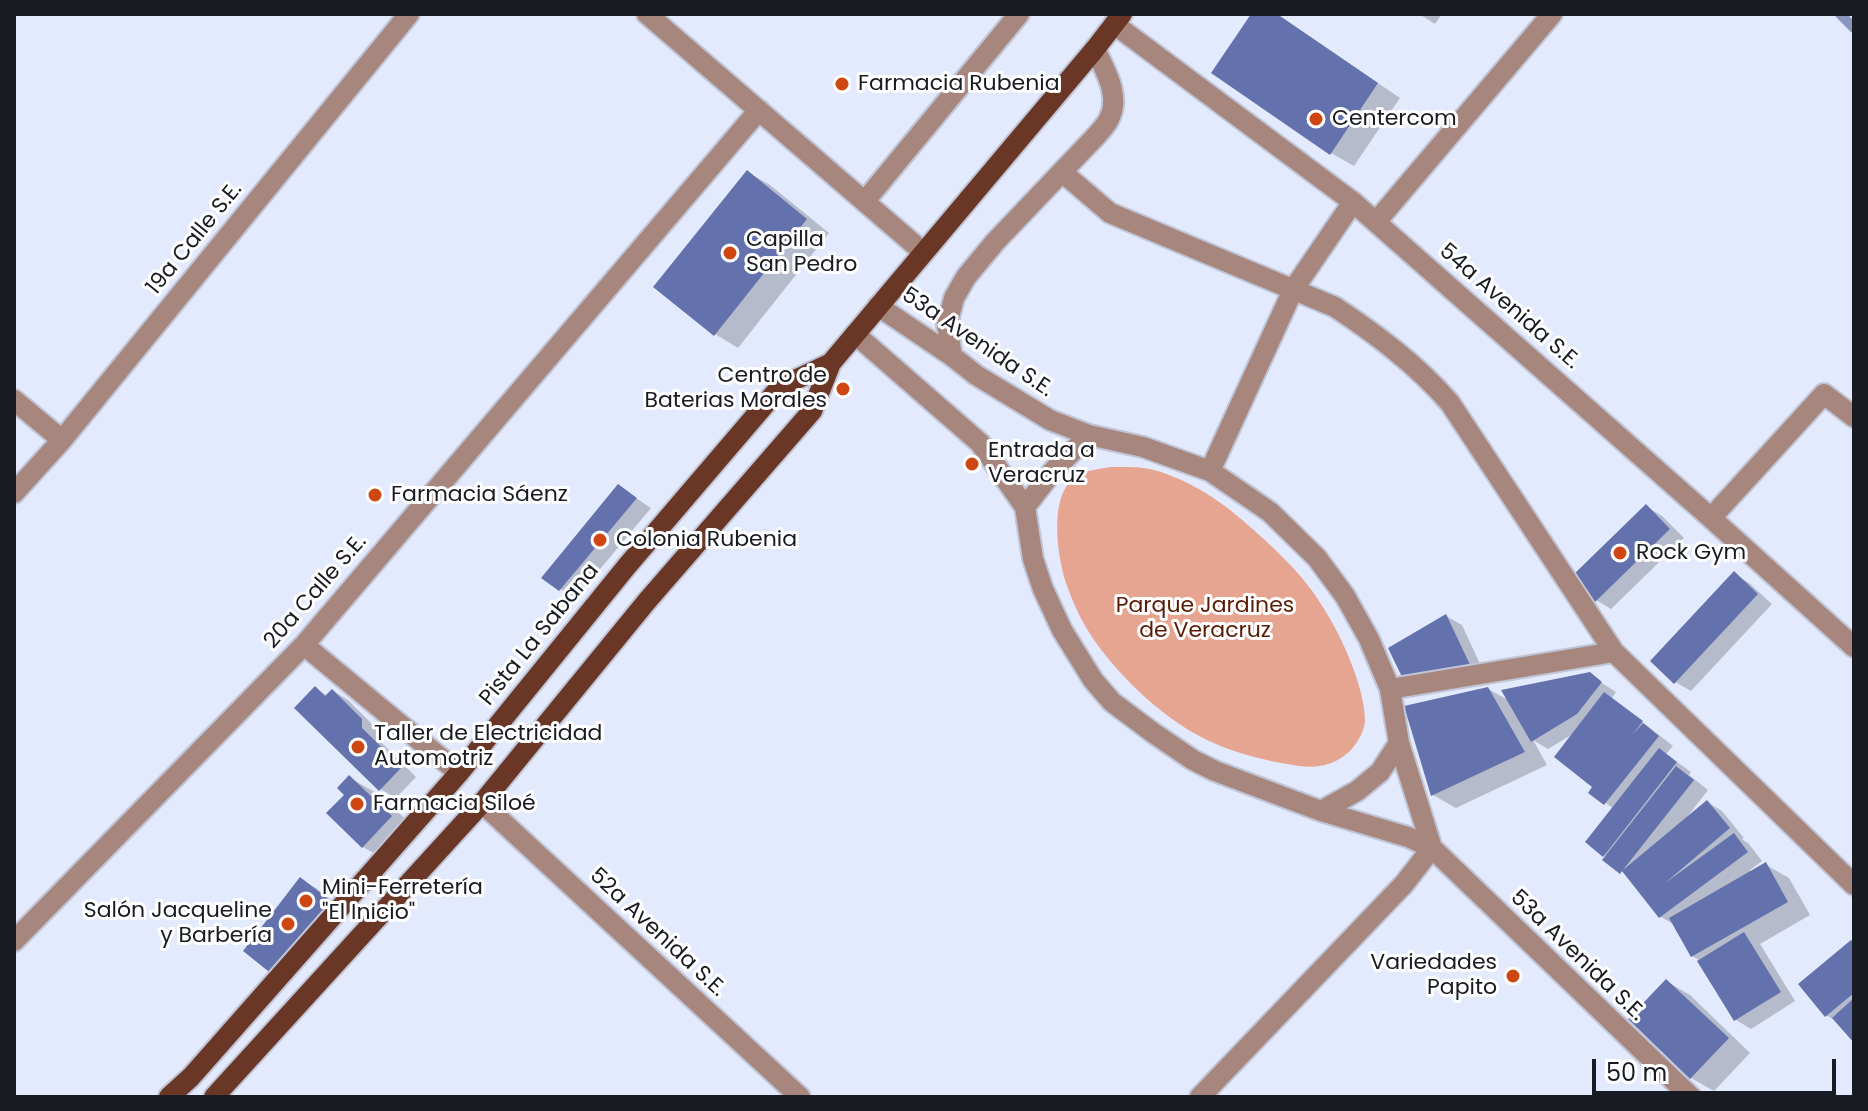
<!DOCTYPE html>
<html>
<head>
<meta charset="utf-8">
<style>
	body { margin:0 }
	#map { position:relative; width:1868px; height:1111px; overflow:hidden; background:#e4eafe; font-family:Poppins,sans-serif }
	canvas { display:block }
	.frame { position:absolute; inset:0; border:16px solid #191b22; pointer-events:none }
	.scale { position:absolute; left:1592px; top:1059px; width:244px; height:36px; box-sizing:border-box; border:4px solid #191b22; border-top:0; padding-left:10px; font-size:24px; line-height:28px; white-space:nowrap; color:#191b22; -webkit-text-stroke:6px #fff; paint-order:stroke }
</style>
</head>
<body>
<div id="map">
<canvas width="1868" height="1111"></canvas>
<div class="frame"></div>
<div class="scale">50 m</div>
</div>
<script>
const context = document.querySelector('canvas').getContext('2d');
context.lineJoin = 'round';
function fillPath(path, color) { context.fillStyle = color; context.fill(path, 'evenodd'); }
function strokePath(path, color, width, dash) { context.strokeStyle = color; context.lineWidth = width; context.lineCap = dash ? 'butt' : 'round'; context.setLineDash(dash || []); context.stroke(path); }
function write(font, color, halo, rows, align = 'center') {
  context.font = font + ' Poppins,sans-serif'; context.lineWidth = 6; context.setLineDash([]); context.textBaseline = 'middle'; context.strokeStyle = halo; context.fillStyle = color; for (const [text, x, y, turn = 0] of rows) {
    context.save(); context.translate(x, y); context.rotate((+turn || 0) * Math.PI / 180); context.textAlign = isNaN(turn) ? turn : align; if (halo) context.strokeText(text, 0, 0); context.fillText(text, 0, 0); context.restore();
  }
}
fillPath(new Path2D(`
	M1110 467C1127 467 1142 466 1158 471 1204 486 1235 512 1269 544 1286 560 1304 578 1317 598 1338 628 1365 685 1365 721 1364 734 1354 749 1344 756 1326 769 1308 768 1287 764 1247 757 1208 745 1175 721 1145 700 1115 670 1094 640 1081 621 1072 601 1065 580 1057 553 1049 495 1075 477 1084 470 1100 469 1110 467Z`), '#e6a591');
fillPath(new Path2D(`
	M1253 14H1277L1400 98 1354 166 1331 153Z
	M1419 14H1442L1435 24Z
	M747 172 770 185 829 233 738 348 715 334Z
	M618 486 651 508 576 598 560 589Z
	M1647 507 1662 516 1684 538 1611 609 1596 600Z
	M1734 574 1749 583 1772 604 1691 691 1675 682Z
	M1446 616 1462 625 1487 679 1391 649Z
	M1589 675 1616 692 1612 698 1673 746 1666 754 1691 772 1689 775 1708 790 1688 816 1689 817 1707 802 1722 811 1744 838 1742 839 1749 844 1762 861 1750 870 1751 873 1766 865 1789 878 1810 915 1760 944 1795 1001 1751 1029 1736 1020 1699 960 1692 956 1675 925 1661 917 1630 877 1605 860 1607 857 1588 842 1614 809 1591 792 1595 787 1573 734 1548 749 1533 740 1547 765 1456 808 1433 795 1488 689 1510 701Z
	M315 688 328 696 333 691 348 700 377 729V738L416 777 396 798 380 789Z
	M350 778 380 795 421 834 393 864 363 847 346 794Z
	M300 879 316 888 345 911 245 951Z
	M1854 944V1040L1838 1022 1826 1015Z
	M1666 981 1690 995 1750 1053 1714 1091 1691 1078Z`), '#0003');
strokePath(new Path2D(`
	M1840 14 1854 28`), '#8a95bb', 10);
fillPath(new Path2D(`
	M1251 14H1277L1378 83 1330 155 1211 73Z
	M747 170 807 219 714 336 653 287Z
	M618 484 637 498 559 591 541 578Z
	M1646 504 1670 529 1595 602 1571 577Z
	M1734 571 1758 594 1674 684 1650 661Z
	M1446 614 1473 671 1404 681 1388 648Z
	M1590 672 1602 682 1577 714 1531 742 1501 690Z
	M315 686 325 696 332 689 362 719V728L402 767 379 791 294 708Z
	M1488 687 1525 752 1431 796 1404 706Z
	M1604 692 1643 721 1632 735 1643 723 1659 736 1604 805 1588 793 1592 787 1554 757Z
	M1659 748 1677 762 1603 857 1585 842Z
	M1676 766 1694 780 1623 870 1707 800 1730 828 1665 883 1734 833 1748 852 1659 918 1622 871 1620 874 1602 860Z
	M349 775 392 816 362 848 326 813 344 795 337 788Z
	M1766 862 1788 902 1691 957 1669 918Z
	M300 877 331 901 273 975 243 951Z
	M1744 932 1781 992 1734 1021 1697 961Z
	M1851 940 1854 943V993L1825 1017 1798 984Z
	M1666 979 1729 1038 1690 1079 1628 1019Z
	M1854 998V1043L1832 1018Z`), '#6372ac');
const minor = new Path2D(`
	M647 14 923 252
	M1114 24 1353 202 1711 518 1854 647
	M1062 172 1110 213 1335 307C1377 335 1416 364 1450 403L1614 652 1854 885
	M865 201 1019 14
	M1376 222 1552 14
	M878 306 952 356 976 375 1050 420 1089 435 1143 447 1210 471 1270 512 1317 558 1345 596 1369 639 1390 689 1399 743 1432 848
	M855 334 980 443 1025 507 1033 559 1043 589 1062 630 1093 680 1112 702 1152 732 1193 760 1215 771 1321 811 1408 837 1432 848 1691 1097
	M952 356 947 325 954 298 966 277 995 242 1097 135C1101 130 1107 124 1109 119 1121 96 1105 70 1095 49
	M14 400 62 440
	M1210 471 1293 290 1353 202
	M14 493 62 440 409 14
	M1025 507 1053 471 1089 435
	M1711 518 1824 394 1854 417
	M304 645 459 773
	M1390 689 1614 652
	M482 803 800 1097
	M1321 811 1357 791 1380 772 1399 743
	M14 941 304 645 759 110
	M1200 1097 1404 884 1432 848`);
const major = new Path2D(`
	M169 1097 191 1077 459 773 627 566 780 387 831 363
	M214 1097 482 803 647 601 812 411 831 363 1095 49 1122 14`);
strokePath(minor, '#bfc5d6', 24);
strokePath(major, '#bfc5d6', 24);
strokePath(minor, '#a7877d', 20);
strokePath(major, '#6a3726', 20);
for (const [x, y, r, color] of [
	[842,84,8,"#ce4712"],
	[1316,119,8,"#ce4712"],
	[730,253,8,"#ce4712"],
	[843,389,8,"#ce4712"],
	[972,464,8,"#ce4712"],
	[375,495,8,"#ce4712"],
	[600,540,8,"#ce4712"],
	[1620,553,8,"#ce4712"],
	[358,747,8,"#ce4712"],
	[357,804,8,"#ce4712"],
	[306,901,8,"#ce4712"],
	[288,924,8,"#ce4712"],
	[1513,976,8,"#ce4712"]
]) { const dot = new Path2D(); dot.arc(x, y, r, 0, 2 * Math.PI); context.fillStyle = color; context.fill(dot); strokePath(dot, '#fff', 3); }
write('22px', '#191b22', '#fff', [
	["Farmacia Rubenia",858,84],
	["Centercom",1332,119],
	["Capilla",746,240],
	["San Pedro",746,265],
	["Centro de",827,376,"right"],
	["Baterias Morales",827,401,"right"],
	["Entrada a",988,451],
	["Veracruz",988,476],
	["Farmacia Sáenz",391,495],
	["Colonia Rubenia",616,540],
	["Rock Gym",1636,553],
	["Taller de Electricidad",374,734],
	["Automotriz",374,759],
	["Farmacia Siloé",373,804],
	["Mini-Ferretería",322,888],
	["\"El Inicio\"",322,913],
	["Salón Jacqueline",272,911,"right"],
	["y Barbería",272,936,"right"],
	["Variedades",1497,963,"right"],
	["Papito",1497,988,"right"]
], 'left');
write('22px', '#191b22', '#fff', [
	["19a Calle S.E.",195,239,-51],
	["54a Avenida S.E.",1509,307,41],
	["53a Avenida S.E.",977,343,34],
	["20a Calle S.E.",316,592,-49],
	["Pista La Sabana",540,635,-51],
	["52a Avenida S.E.",657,933,43],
	["53a Avenida S.E.",1577,956,44]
]);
write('22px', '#5a1b05', '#fff', [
	["Parque Jardines",1205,606],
	["de Veracruz",1205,631]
]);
</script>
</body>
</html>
